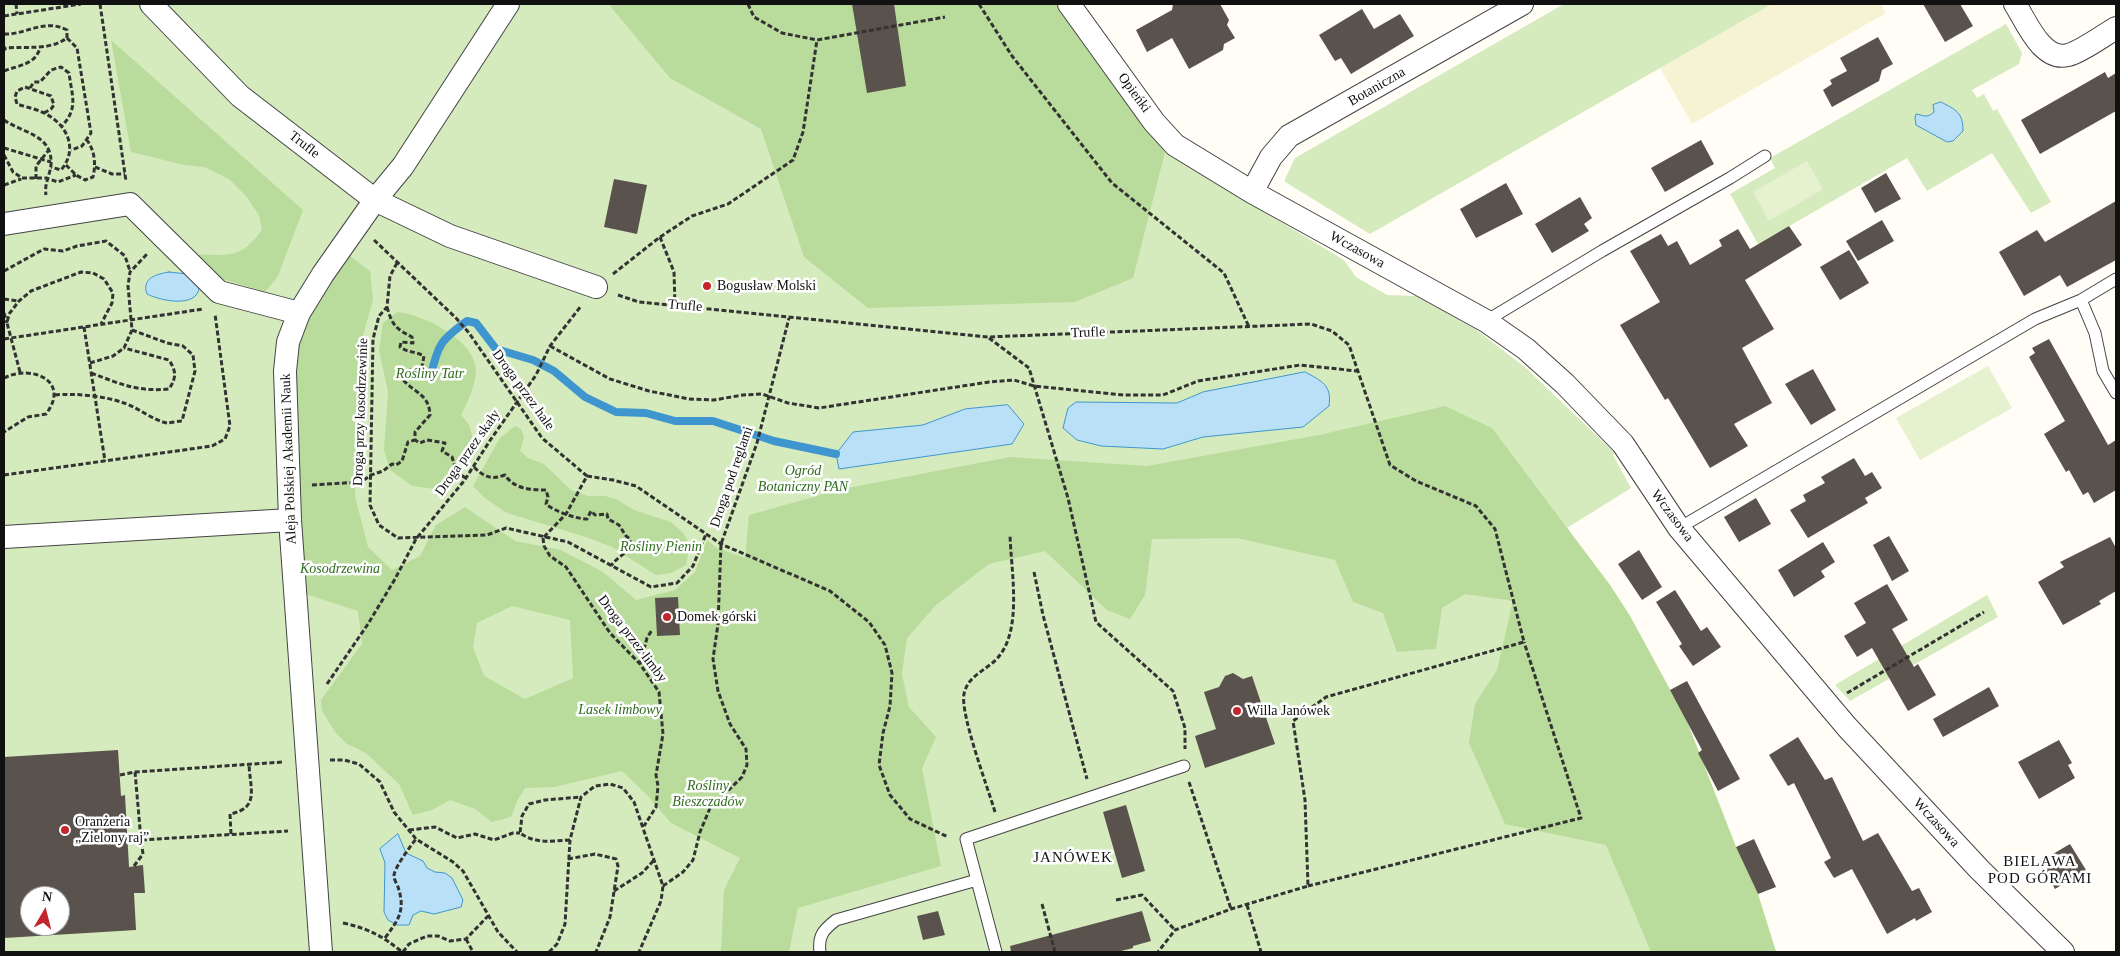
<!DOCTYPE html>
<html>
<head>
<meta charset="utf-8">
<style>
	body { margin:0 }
	#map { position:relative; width:2120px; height:956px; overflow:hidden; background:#fffdf5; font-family:Georgia,serif }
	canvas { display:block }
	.frame { position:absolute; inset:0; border:5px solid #111; pointer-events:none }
	.north { position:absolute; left:20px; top:886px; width:50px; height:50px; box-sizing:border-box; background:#fff; border:1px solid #a0a0a0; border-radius:50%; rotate:8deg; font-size:14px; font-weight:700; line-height:20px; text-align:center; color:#111 }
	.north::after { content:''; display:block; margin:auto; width:18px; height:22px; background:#c4262e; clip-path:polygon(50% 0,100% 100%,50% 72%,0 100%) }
</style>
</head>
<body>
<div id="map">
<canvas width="2120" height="956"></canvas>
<div class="frame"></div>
<div class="north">N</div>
</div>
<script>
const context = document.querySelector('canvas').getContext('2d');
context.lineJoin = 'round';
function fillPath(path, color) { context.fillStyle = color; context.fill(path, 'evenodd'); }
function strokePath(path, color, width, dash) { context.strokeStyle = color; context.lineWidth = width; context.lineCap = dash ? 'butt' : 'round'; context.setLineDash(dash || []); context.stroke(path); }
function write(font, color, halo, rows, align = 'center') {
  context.font = font + ' Georgia,serif'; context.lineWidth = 5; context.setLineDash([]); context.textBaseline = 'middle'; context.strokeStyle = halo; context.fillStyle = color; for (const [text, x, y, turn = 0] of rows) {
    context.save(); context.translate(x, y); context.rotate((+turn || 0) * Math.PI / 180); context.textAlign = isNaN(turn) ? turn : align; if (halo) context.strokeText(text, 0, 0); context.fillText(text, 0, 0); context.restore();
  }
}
fillPath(new Path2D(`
	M1772 4H1881L1886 13 1692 124 1660 68Z`), '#f6f3d4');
fillPath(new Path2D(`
	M4 4H1057L1165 152 1344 260 1356 277 1387 295 1417 296 1475 329 1526 368 1615 453 1613 455 1631 488 1567 528 1610 585 1630 616 1686 719 1736 847 1758 894 1776 952H4ZM30 896H60V926H30Z
	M1564 4H1772L1370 234 1285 182V179L1295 158Z
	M2006 24 2022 53 2019 64 1972 90 1977 98 1984 94 1993 111 1997 109 2051 202 2031 213 1992 153 1927 191 1907 158 1758 244 1730 194 1775 168 1770 158Z
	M1987 595 1998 617 1850 701 1835 685Z`), '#d5ebbd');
fillPath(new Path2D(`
	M611 4H1057L1165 152 1133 278 1075 302 868 308 804 257 761 129 670 78 611 7Z
	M111 40 303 210 278 276 265 292 222 279 197 255C232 254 239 260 262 230L259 215 246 196 229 179 204 167 184 165 131 152Z
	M350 256 370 271 373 300 359 349 355 496 368 547 392 570 420 556 436 525 465 507 515 541 561 550 603 572 636 600 675 590 695 572 707 540 717 548 745 558 749 515 842 489 1010 457 1147 466 1319 435 1445 406 1492 428 1610 585 1630 616 1686 719 1736 847 1758 894 1776 952H1651L1606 845 1505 824 1469 743 1475 704 1497 670 1513 601 1465 594 1442 608 1436 649 1397 652 1383 613 1353 602 1335 560 1237 538 1152 539 1145 595 1130 619 1107 610 1045 551 989 564 936 605 907 638 902 674 909 707 936 737 922 768 941 866 798 908 789 952H721L724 890 740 858 671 823 647 795 622 771 554 787 525 788 517 801 511 817 492 822 475 809 450 800 432 810 413 815 399 784 366 753 347 744 335 732 322 711 321 700 362 644 358 611 306 594 292 357 315 298ZM512 606 570 620 573 678 525 699 484 676 473 647 477 623Z
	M397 312C422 314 476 340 476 371 476 383 467 404 461 415L469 425 475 444 469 461 453 484 435 489 412 486 390 470 384 450 388 392 379 350 383 323Z
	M515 426 521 429 524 437 520 451 528 458 544 464 571 490 588 496H605L616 499 634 510 671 522 683 533 690 545 686 565 671 573 656 575 612 547 586 537 507 513 486 499 473 486 500 438Z`), '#b9dc9c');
fillPath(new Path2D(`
	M1807 161 1823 189 1769 221 1753 192Z
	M1988 366 2012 408 1920 460 1896 418Z`), '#e6f2cf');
const water = new Path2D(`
	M1941 102C1956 110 1963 112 1963 131L1953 141 1947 142 1916 125 1915 118 1916 114C1924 115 1926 119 1934 112L1933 105Z
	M169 272 187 274 199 282C203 309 163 302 147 294 141 278 157 274 169 272Z
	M1305 372C1322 381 1332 385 1329 406L1303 427 1203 437 1163 449 1101 446 1077 440 1063 428 1068 408 1076 402 1177 403 1203 392Z
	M1008 405 1024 424 1012 444 839 469 836 454 853 432 923 425 965 409Z
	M398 834 406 853 423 861 427 868 435 872 445 873 452 878 463 900 461 907 434 914 421 911 413 915 409 925H397L388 920 384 912 385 863 380 849Z`);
fillPath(water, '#b9e0f7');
strokePath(water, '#3f96cf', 1);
strokePath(new Path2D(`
	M431 375C438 344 441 340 467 321L476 323 496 349 533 360 554 371 585 397 616 412 646 413 675 421H713L774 441 836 454`), '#3f96cf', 8);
fillPath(new Path2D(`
	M852 4H894L906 86 867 93Z
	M1173 4H1220L1229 20 1227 25 1235 38 1224 44 1223 50 1189 69 1172 38 1147 52 1136 30 1172 10Z
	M1923 4H1960L1973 26 1945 42Z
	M1362 9 1374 29 1400 14 1414 36 1351 74 1341 58 1335 61 1319 35Z
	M1878 37 1893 64 1882 70 1879 81 1832 107 1823 90 1832 84 1830 80 1847 71 1840 58Z
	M2105 72 2108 78 2116 73V111L2040 154 2021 120Z
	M1701 140 1714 164 1665 192 1651 168Z
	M1886 173 1901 199 1875 213 1861 188Z
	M614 179 647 185 637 234 604 227Z
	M1506 183 1523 214 1476 238 1460 209Z
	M1580 197 1592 218 1584 224 1589 231 1552 253 1535 224Z
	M2116 201V260L2067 287 2060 275 2024 296 1999 252 2037 230 2045 242Z
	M1882 220 1894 241 1858 261 1846 241Z
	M1789 226 1802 245 1745 280 1774 329 1742 348 1772 403 1734 424 1748 446 1710 468 1668 398 1665 400 1620 325 1660 302 1630 251 1661 234 1668 246 1677 241 1690 265 1722 246 1719 240 1738 229 1750 249Z
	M1849 250 1869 283 1840 300 1820 267Z
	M2049 339 2108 445 2116 440V490L2094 503 2088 492 2083 495 2069 470 2066 472 2044 434 2065 421 2029 357 2035 353 2032 348Z
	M1813 369 1836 410 1811 425 1785 384Z
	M1854 458 1865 476 1872 472 1882 488 1865 498 1868 503 1808 538 1790 510 1806 501 1803 495 1825 483 1821 477Z
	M1756 498 1771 524 1739 542 1724 517Z
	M1889 536 1909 571 1892 581 1873 545Z
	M2110 537 2116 548V591L2099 601 2101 604 2063 625 2038 582 2064 567 2060 562Z
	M1823 542 1835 562 1821 571 1825 577 1794 597 1778 570Z
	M1639 550 1662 587 1642 600 1618 564Z
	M1887 584 1908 620 1892 629 1914 667 1918 664 1936 695 1908 711 1872 648 1857 657 1844 636 1866 623 1854 603Z
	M1675 590 1701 631 1707 627 1721 647 1693 666 1679 646 1682 644 1656 602Z
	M678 597 680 635 657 636 655 598Z
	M1233 673 1243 679 1252 676 1275 744 1205 768 1195 736 1216 729 1204 692 1219 687 1225 676Z
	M1687 681 1740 779 1718 791 1698 753 1702 750 1670 690Z
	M1989 687 1999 706 1943 737 1933 719Z
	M1798 737 1825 780 1832 777 1863 841 1878 833 1912 891 1919 888 1932 912 1916 921 1915 918 1887 934 1852 869 1834 878 1824 862 1831 858 1794 783 1788 786 1769 755Z
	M2059 740 2072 763 2068 765 2075 778 2039 799 2018 762Z
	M118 750 121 796 125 795 129 867 143 865 145 893H134L136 930 4 938V757ZM30 896H60V926H30Z
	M1126 805 1145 871 1122 878 1103 812Z
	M1754 839 1776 887 1758 894 1736 847Z
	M2070 844 2086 870 2055 889 2039 862Z
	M938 911 945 935 923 940 917 916Z
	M1142 911 1151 941 1133 946V948L1117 952H1011L1010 946Z`), '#5a524d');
const lane = new Path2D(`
	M2081 300 2095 333 2103 371 2116 393
	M1486 321 1602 251 1730 178 1765 156
	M1679 528 2035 319 2081 300 2116 279
	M820 952C818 936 823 930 836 920L977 880
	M996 952 966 839 1184 766`);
const street = new Path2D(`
	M151 4 240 96 375 200 450 236 596 287
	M1069 4 1154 122 1175 145 1252 192 1486 321 1526 349 1565 384 1623 444 1679 528 1847 727 1979 869 2063 952
	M2015 4C2026 21 2042 62 2068 55 2081 52 2104 35 2116 28
	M1252 192 1271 157 1289 136 1522 4
	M4 224 130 204 219 292 299 313
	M4 537 290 520
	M321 952 290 520 285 371 288 342 299 313 323 274 375 200 403 166 508 4`);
strokePath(lane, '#444', 13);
strokePath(street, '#444', 24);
strokePath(new Path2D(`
	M16 4 17 14
	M100 4 126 181
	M748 4 754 17 782 33 817 40 945 17
	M979 4 1012 56 1112 183 1224 273 1249 327
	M4 16 81 4
	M4 34C26 35 44 18 67 30V38C48 51 28 46 6 48L4 50
	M67 38 77 48 91 133 82 146 71 150
	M4 71C19 65 35 65 40 48
	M30 88 34 82H40L51 70 61 67 69 73C72 97 79 108 61 127
	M44 113 51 109 54 105 51 96 25 87 17 91 15 97 17 104C26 107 36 109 44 113 67 124 79 149 61 170L51 167
	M4 120C22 133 53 134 51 165 50 175 44 184 46 195
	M4 148 51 162
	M4 155 13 172 22 178H46L58 182 76 175
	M66 165 76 175 85 180 93 177C96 164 95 150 86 139
	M95 167 112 174H125
	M36 179V166L48 151
	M4 185 21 179
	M660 237 674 272 675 305
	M374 240 456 318 469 333 542 438 587 476
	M397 263 390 276 387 307 379 316 373 339 370 505 379 525 398 538 487 535 506 528 568 542 651 587 677 583 693 566 706 534
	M4 271 44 249 63 251 77 246 106 241 125 256 130 271
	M613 274 660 237 692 216 728 204 793 160 803 132 817 40
	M618 295 639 302 988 337 1311 324 1332 331 1349 345 1390 465 1416 481 1476 506 1495 529 1524 642 1326 697 1293 721 1305 800 1308 886 1231 909 1175 930 1158 952
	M4 299 19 301
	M387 307C392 325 396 329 412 337L413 343 401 342 400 347C408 353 415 351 424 356L422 367 406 371 403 375 404 381C417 394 429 395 430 415L415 432V440L420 443 427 440 445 443 442 451 452 457 457 473 466 478
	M4 313 7 323
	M84 327 105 461
	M989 338 1029 368 1068 498 1096 622 1173 691 1185 728V749
	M4 339 203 309
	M550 346 610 379 649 391 689 399 714 400 743 395 762 394 788 403 819 408 989 382 1014 380 1034 386 1124 395H1163L1198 381 1300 365 1357 371
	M90 363 113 356 124 348 132 330 128 286 130 272 148 253
	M20 372 7 323 9 314 19 301 31 291 81 272 93 273 104 279 113 293 112 303 101 324
	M91 373C121 384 137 392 169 389 177 377 176 371 169 360L124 348
	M4 378C32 364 71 381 46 414L28 417 4 432
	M55 395C75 393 105 396 124 403 137 407 154 421 167 423 171 423 177 421 182 421L195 371 193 355 183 346 167 343 132 330
	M474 467C484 477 491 480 505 475 514 489 531 490 546 490L548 497 546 504C554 511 576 519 587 519L591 511 595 515 607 514 608 519 619 525 626 536 630 539C632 553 618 555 611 566
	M4 475 212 446 225 439 230 426 215 314
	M587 476 613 480 636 486 721 544 830 591 869 622 885 645 892 673 890 706 883 733 879 765 890 795 910 819 948 837
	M312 485 361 482 371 475 383 471 392 464 396 465 402 461 408 442 415 440
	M544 537 566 514 587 476
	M543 538 544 546 550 556 566 567 610 633 640 664 659 692 663 734 656 775 658 786 656 807 644 826
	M1034 572 1043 615 1087 779
	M640 664 647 638 652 630
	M327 684 368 624 395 579 416 539 464 481 491 439 536 375 550 346 581 306
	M1847 693 1984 612
	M330 760H344L359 764 380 782 394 812 416 839 453 862 463 871 498 932 517 952
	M135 772 141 840
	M120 775 135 772 283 762
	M1189 782 1231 909
	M995 812C988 788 960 714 964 694 968 674 989 670 1000 655 1022 626 1011 570 1010 535
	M409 830 435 827 457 838 475 834 494 840 513 833H520
	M231 834 230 814C260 808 250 789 249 764
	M570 840C552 841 535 844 520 833L522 816 529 804 545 800 581 797
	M568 859 595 854 616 859 618 866 610 917 596 952
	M134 866 143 854 141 840 288 831
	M663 886 683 872 693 860 700 832 710 808 742 777 747 765 746 749 730 724 718 691 713 659 718 624 721 544 757 443 789 318
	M1308 886 1581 818 1524 642
	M614 891 642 873 655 859
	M1116 900 1142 895 1175 930
	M1042 904 1055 952
	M1247 905 1261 952
	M343 923C367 928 383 936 402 952
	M385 938C398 920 406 911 398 887 397 884 394 880 394 876 393 870 411 845 416 839
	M466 939 473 952
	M403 952 409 944 427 936H438L450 941 466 939 488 916
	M549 952 557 944 565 924 570 840 581 797 595 786 610 784 623 788 634 802 663 886 661 901 639 952`), '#333', 3, [5, 2.5]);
strokePath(lane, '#fff', 11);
strokePath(street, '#fff', 22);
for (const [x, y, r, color] of [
	[707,286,5,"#c4262e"],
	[667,617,5,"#c4262e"],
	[1237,711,5,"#c4262e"],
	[65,830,5,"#c4262e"]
]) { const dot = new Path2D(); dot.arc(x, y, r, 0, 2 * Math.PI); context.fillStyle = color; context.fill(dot); strokePath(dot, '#fff', 2); }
write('14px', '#111', '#fff', [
	["Botaniczna",1377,87,-30],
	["Opieńki",1134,93,54],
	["Trufle",304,145,38],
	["Wczasowa",1357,250,29],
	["Trufle",685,306,5],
	["Trufle",1088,333,-2],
	["Droga przez hale",523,390,54],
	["Droga przy kosodrzewinie",361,412,-88],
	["Droga przez skały",468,453,-55],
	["Aleja Polskiej Akademii Nauk",289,459,-92],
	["Droga pod reglami",732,477,-71],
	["Wczasowa",1672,516,53],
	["Droga przez limby",632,639,53],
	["Wczasowa",1936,823,47]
]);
write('14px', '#111', '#fff', [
	["Bogusław Molski",717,286],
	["Domek górski",677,617],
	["Willa Janówek",1247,711],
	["Oranżeria",75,822],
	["„Zielony raj”",75,838]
], 'left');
write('italic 14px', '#2f6b1f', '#fff', [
	["Rośliny Tatr",430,374],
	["Ogród",803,471],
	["Botaniczny PAN",803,487],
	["Rośliny Pienin",661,547],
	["Kosodrzewina",340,569],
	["Lasek limbowy",620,710],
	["Rośliny",708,786],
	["Bieszczadów",708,802]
]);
context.letterSpacing = '1px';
write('15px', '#111', '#fff', [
	["JANÓWEK",1073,858],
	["BIELAWA",2040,862],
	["POD GÓRAMI",2040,879]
]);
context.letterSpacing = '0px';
</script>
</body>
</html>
